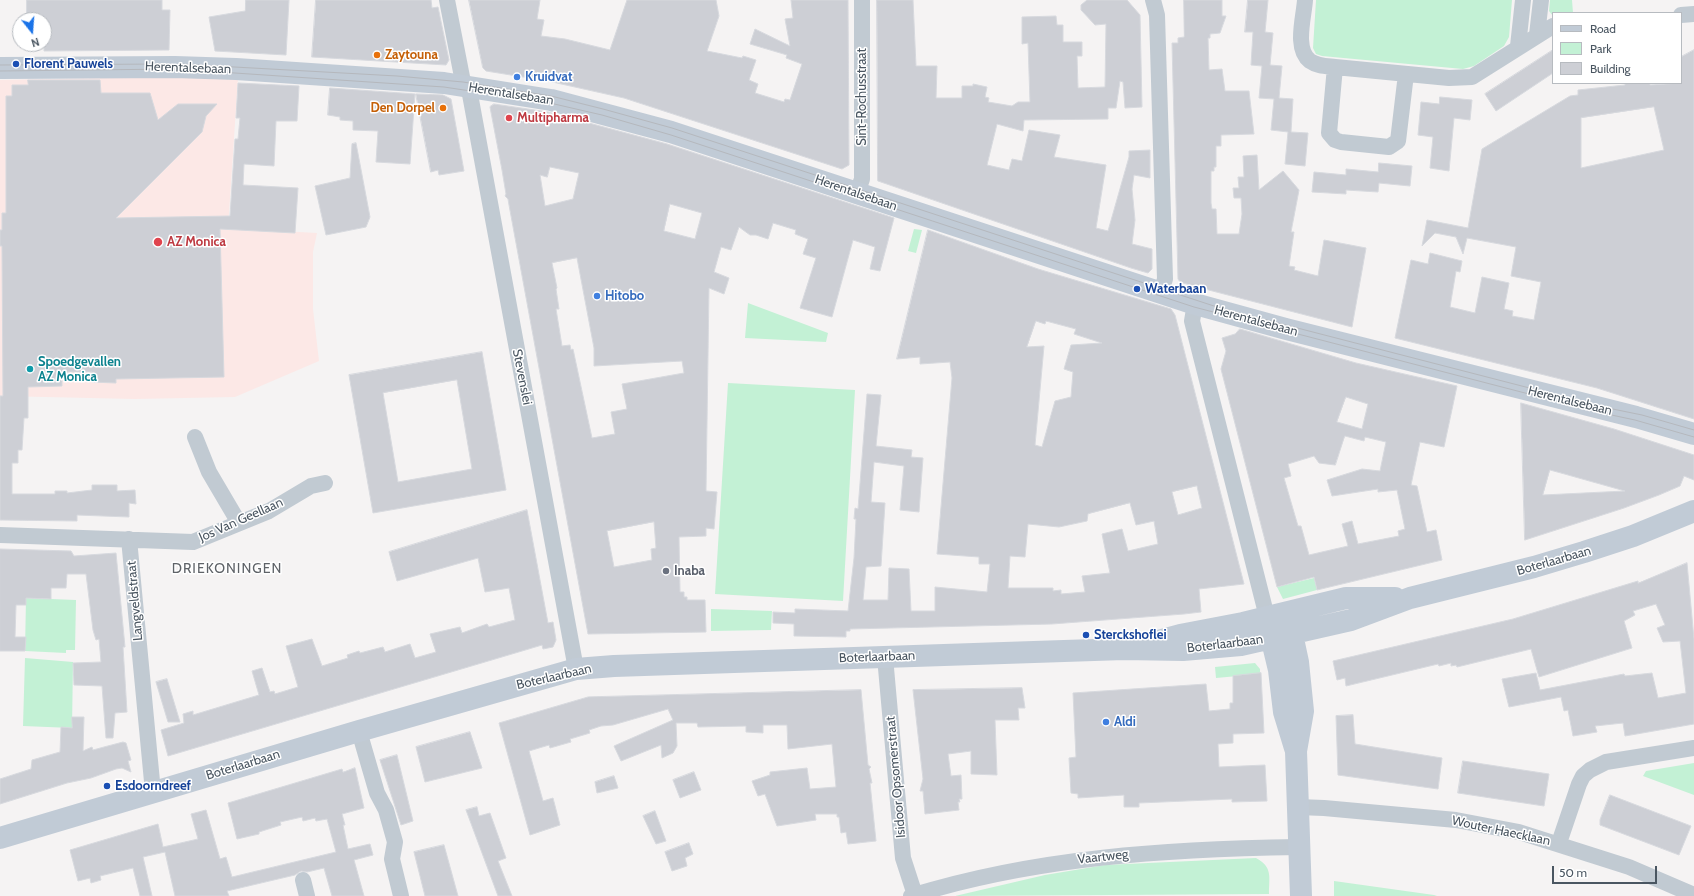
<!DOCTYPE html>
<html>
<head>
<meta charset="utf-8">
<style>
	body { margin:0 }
	#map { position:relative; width:1694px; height:896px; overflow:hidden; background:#f5f3f3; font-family:Cabin,sans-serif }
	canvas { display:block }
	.legend { position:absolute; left:1552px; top:12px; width:130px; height:72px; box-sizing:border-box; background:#fff; border:1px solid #b7bbc0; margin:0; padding:5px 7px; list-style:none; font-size:12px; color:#4a5661 }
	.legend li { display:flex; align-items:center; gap:8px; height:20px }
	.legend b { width:20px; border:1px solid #b7bbc0 }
	.north { position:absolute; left:12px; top:12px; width:40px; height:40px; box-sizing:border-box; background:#fff; border:1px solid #b7bbc0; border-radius:50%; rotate:163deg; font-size:11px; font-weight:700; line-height:16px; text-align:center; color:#4a5661 }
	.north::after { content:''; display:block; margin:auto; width:14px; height:18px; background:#1a73e8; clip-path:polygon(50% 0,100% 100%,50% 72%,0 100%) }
	.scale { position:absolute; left:1552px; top:866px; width:105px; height:18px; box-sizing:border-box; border:2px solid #4a5661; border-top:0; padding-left:5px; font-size:12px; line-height:14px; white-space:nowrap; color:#4a5661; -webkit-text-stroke:3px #fff; paint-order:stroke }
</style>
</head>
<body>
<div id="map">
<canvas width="1694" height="896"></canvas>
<ul class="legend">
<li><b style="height:5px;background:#c1cbd6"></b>Road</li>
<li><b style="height:11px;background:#c3f1d5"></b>Park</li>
<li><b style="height:11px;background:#cdcfd5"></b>Building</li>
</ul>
<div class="north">N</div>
<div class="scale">50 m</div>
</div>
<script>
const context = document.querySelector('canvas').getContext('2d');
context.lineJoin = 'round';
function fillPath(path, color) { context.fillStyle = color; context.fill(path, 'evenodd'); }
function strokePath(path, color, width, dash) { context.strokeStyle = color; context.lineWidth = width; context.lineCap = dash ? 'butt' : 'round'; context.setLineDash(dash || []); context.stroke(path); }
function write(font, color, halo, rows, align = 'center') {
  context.font = font + ' Cabin,sans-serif'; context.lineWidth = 3; context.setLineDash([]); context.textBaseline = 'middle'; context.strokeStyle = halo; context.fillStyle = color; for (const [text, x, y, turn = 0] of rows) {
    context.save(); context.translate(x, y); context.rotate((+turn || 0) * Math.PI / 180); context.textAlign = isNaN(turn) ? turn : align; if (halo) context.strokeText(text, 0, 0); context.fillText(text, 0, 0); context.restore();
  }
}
fillPath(new Path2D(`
	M204 76 238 78 228 228 317 233 313 252V309L319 361 235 397 135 399 0 396V80Z`), '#fce8e6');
fillPath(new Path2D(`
	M1316 0H1512L1509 37 1504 46 1474 66 1463 69 1322 56 1316 54 1313 48Z
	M1550 0H1572L1573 13H1553V16L1549 11Z
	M914 229 922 230 916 253 908 251Z
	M748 303 828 333 826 342 745 338Z
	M728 383 855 390 843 601 715 594Z
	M1314 578 1317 590 1283 599 1277 587Z
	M26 598 76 600 75 650H66V653L25 651Z
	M711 609 772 611 771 630 711 631Z
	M25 658 73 662 72 728 23 726Z
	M1255 663 1260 669V674L1216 678 1215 667Z
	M1694 763V795L1643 776 1646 771Z
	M1256 858C1273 867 1269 877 1269 894L955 896 1045 875 1105 865Z
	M1334 881 1434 895 1437 896H1334Z`), '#c3f1d5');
const building = new Path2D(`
	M27 0H162V10H170L169 50 44 51V20H27Z
	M246 0H289L286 55 215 51 209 17 245 11Z
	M316 0H431L432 8 438 7 449 60 446 65 312 57Z
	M469 0H540L537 19 544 20 541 36 565 39 610 50 627 0H716L719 16 707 51 742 58 743 56 756 60 749 80 758 84 755 93 784 102 785 99 790 100 802 64 786 58 787 55 750 44 755 29 790 46 785 19 793 18 791 0H848L849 165 842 169 624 98 548 81 486 71 483 68Z
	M877 0H913L916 66H937L936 98H962V86H973V84L987 87 985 97 989 98 988 102 1012 106 1018 102H1030L1028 43 1022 44V17L1056 16 1057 25H1063V42H1082V56H1077L1078 88 1105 87 1106 24 1095 25 1081 10V5L1087 0H1127L1140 15 1142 107 1125 108 1123 82 1120 81 1116 108H1108V119L1024 120 1023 131 997 124 987 165 1009 170 1012 159 1022 161 1029 130 1060 135 1054 157 1106 165 1096 228 1108 231 1129 157V151L1150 150V178L1134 175 1132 189 1135 220 1132 244 1152 249V269L1148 273 1131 268 878 181Z
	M1184 0H1222V16H1226L1220 33 1210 34V38H1208L1209 70 1222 69 1225 91H1249L1254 134 1221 135V146H1216V167H1214V171H1211V203L1212 209H1216L1217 234H1239L1242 214 1241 198H1234L1233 188H1239L1238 177H1244L1243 156 1257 155 1259 190 1283 171 1299 190 1291 232H1294L1289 266 1295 267 1294 270 1318 276 1324 240 1366 248 1352 327 1197 287 1180 282 1178 279 1172 43H1178V38L1184 37Z
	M1248 0H1268L1265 32 1273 33 1270 65 1282 66 1279 98 1293 99 1291 132 1308 133 1305 166 1285 164 1288 132 1271 130 1274 99 1259 98 1262 66 1251 65 1253 32H1245Z
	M1553 50V73L1496 111 1485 94Z
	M1694 50V419L1597 388 1395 338 1411 260 1428 264 1430 253 1462 261 1460 272 1456 271 1450 307 1475 313 1482 277 1509 283 1504 309 1513 311 1512 316 1534 320 1541 282 1511 276 1516 247 1467 238 1463 254 1456 237 1435 233 1422 246 1427 220 1468 228 1482 149 1570 96 1578 95V90L1625 85V83H1650V85L1681 83V57ZM1654 107 1664 150 1581 168V118Z
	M28 80H100L101 93H150L158 120 178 104H217L206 116 202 132 116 218 230 216 235 139H238L240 118H236L238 83 299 86 297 121H276L274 166 244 164 243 185 298 188 295 233 220 229 224 377 116 379V383L92 382V372H62V386L28 387V418H24L22 450H18V463H12V494H55V491H67V493L92 490V485H117V491L135 490 136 504 129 503V517L77 515V521L0 520V396H3L2 246H0V230H2V213H6V96H12V85H28Z
	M330 88 415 94 410 164 376 162 378 131 353 130V121L340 120V117L328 115Z
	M416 94 443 95 451 99 464 171 439 175 438 170 431 172Z
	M1440 97 1472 100 1470 120 1454 118 1449 171 1430 168 1433 137 1418 135 1421 102 1439 104Z
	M494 104 548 112 667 144 894 218 880 271 870 269 875 247 853 240 832 317 800 308 816 258 803 254 808 239 795 234 796 230 773 223 768 239 756 235H750L739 227 731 250 721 247 714 272 729 278 724 294 709 288 706 491 717 492 714 529 706 528V536L679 537 680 592H684V597H687V600H705L706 632 588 634 509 205 508 199 505 196 506 194 502 170 490 107ZM550 167 579 173 573 199 545 206 540 175 547 177ZM670 204 702 213 695 239 664 231ZM577 258 594 348V366L682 361 684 373 622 384 627 409 611 412 615 434 592 438 573 349 571 350 570 345 562 346 556 309H559L556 289 557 288 552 263ZM654 522 656 548 651 549 652 560 614 567 607 531Z
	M356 143 370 217 366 227 326 235 315 186 350 178 352 144Z
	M1379 163 1412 166 1410 186 1379 183 1378 192 1346 190V194L1312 192 1314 172 1346 175V169L1378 172Z
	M928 230 1038 269 1171 309 1175 315 1244 584 1199 589 1201 612 1184 614 1052 624 850 629V631H846V637L794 636V624L773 623V612L795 613V609L848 611 854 558 856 519H854L855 508 858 509 867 394 881 395 876 446 912 450 911 457 923 458 919 512 900 510 904 466 874 462 871 502 885 503 881 566 866 567 863 600H888L889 568 909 569 911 611H935V587L987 592 990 564H979V557L937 554 952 378 950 362 920 364V357L897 359ZM1036 321 1045 324 1046 321 1076 329 1074 334 1102 343 1071 345 1064 369 1073 372 1071 397 1055 401 1042 447 1035 445 1044 346 1027 347ZM1197 486 1202 508 1178 515 1172 492ZM1130 503 1136 525 1154 521 1158 544 1128 551 1122 529 1102 534 1110 573 1082 576 1085 592 1061 594V590L1053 591V588H1008L1010 556 1025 557 1028 524 1059 527 1087 521 1088 514Z
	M1240 329 1356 363 1457 386 1444 447 1420 442 1411 485 1417 486 1427 532 1436 530 1442 560 1317 590 1314 577 1277 587 1221 369 1226 351 1222 338 1235 334ZM1346 397 1368 404 1362 429 1337 422ZM1345 436 1364 441 1365 437 1386 442 1380 471 1362 469 1327 480 1332 496 1378 489V492L1397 490 1405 529 1398 531 1399 536 1358 544 1352 521 1342 524 1348 546 1309 555 1301 526H1298L1284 478 1291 476 1288 464 1314 456 1319 463 1335 465Z
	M482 352 506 490 373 513 349 375ZM457 380 472 469 398 482 383 393Z
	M1521 403 1614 429 1694 455V480L1684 476 1680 486 1659 495 1624 508 1525 540ZM1550 470 1561 473 1625 491 1543 495Z
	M527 510 548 623 553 622 556 640 553 647 543 649 542 645 522 651 168 756 161 730 184 723 183 714 193 711V715L259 695 252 671 262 668 270 692 274 691 275 694 298 687 286 646 312 639 322 666 348 658 347 655 359 651 360 653 383 647 385 652 410 644 415 658 436 652 430 634 460 627 462 633 487 624 489 627 515 620 509 588 485 592 478 558 397 581 389 552Z
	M0 549 71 551 74 556 116 553 125 647H123L127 712 115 713 113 738H106L102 686 74 685 73 663 101 662 99 639 96 640 93 630 86 574H67L66 588H51V599L26 598V605H16L15 637H26L25 651H0Z
	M1687 563 1694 639V724L1625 736 1623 723 1595 726 1597 732 1573 736 1568 710 1564 711 1561 697 1509 707 1502 679 1536 673 1540 690 1624 674 1625 676 1652 673 1658 698 1686 693 1680 641 1663 642 1657 628 1665 625 1656 604 1633 611 1635 615 1624 621 1632 648 1539 677 1531 649 1457 667 1456 665 1451 666V663L1439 666 1438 664 1346 686 1345 678 1337 680 1333 661 1513 619 1638 581V583Z
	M1261 673 1264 733 1233 734V743L1218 744 1219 767 1265 765 1267 801 1232 802V799L1139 803V807H1124V795L1078 798V794L1071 793 1069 758 1076 757 1073 693 1206 684 1209 711 1230 709V703H1233V676Z
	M167 679 180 722H168L156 682Z
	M1022 688 1025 708H1018L1019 720H995L997 775 971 774V751L948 754 951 776 961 775 962 799H959L960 802H958L959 810 925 814 923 791H920L923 779 913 690Z
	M861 690 868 765 871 767 869 769 872 783H870L876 841 848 844 846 832 841 833 839 817H837V814H815L816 820 777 826 765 794 758 796 752 781 770 775V772L807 768 810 789 836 787 832 744 788 749 787 725H763V733L746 732V726L698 727 697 723H676L677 746 673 753 662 758 661 745 621 761 614 746 673 720 668 709 613 725 601 726 589 730 590 733 570 739 571 742 550 748 549 745 529 751 543 801 553 798 560 825 530 835 499 723 588 697Z
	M1353 715 1355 744 1442 758 1438 789 1338 775 1336 716Z
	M72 717H84L83 751 92 747 93 750 104 747 123 742 126 743 131 760 128 761 131 772 122 768 116 769 91 778 67 783 0 804V779L31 769 32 760 60 752 61 727 72 728Z
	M470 732 482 768 425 782 416 747Z
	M397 755 413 821 401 825 380 760Z
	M1463 761 1549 774 1544 806 1458 793Z
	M355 768 364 808 342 814 345 825H343L348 849 370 844 373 855 354 860 364 896H332L324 868 307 872 301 871 295 875 227 891 229 896H175L165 852 143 857 152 896H140L133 868 100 876 101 880 91 883 90 878 78 881 70 850 158 824 163 847 198 839 191 814 206 810 220 859 226 857 232 877 336 852 327 819 316 821 315 818 303 821 302 817 280 822 281 825 259 832V834L237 839 228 803 342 769 343 772Z
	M694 772 701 790 680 798 673 780Z
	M614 776 618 788 597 793 595 782Z
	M1610 795 1691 826 1679 855 1600 825V820Z
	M477 807 479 816 490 813 506 858 498 861 512 896H498L466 810Z
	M655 811 666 841 656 844 643 816Z
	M689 843 693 854 685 858 687 866 672 871 665 852Z
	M444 845 458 896H425L414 852Z`);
fillPath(building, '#cdcfd5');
strokePath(building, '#d7d9de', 1);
strokePath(new Path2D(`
	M447 0 463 82 469 89 576 669
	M1153 0 1157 15 1165 279 1161 292
	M1305 0C1304 17 1294 49 1310 61 1317 66 1326 66 1335 67L1449 78 1472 77 1553 26
	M1681 15 1694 14
	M1537 35 1541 0
	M1518 46 1523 0
	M1335 67 1329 133 1335 140 1341 142 1389 147 1398 141 1406 74
	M857 193 862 179V0
	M1195 304 1192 321 1267 617
	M195 437 209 472 239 523
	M0 535 193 542 269 511 311 486 325 483
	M129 539 153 792
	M885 657 903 858 915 895
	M359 731 377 793 386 810 395 842 392 859 401 896
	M1298 807 1324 808 1456 820 1519 832 1629 867 1694 895
	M1559 843 1579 784 1583 776 1590 770 1606 762 1694 748
	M303 880 307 896
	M911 896C1037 857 1168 849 1299 847`), '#c1cad2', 16);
strokePath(new Path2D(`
	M0 68 175 67 236 69 444 83 551 100 671 132 1195 304 1286 329 1636 417 1694 434
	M1267 617 1292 634 1298 662 1303 711 1296 751 1301 896
	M1268 624 1279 670 1284 712 1295 748
	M1154 642 1180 635 1243 623 1346 598H1395
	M0 838 359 731 576 669 614 666 1124 649 1183 650 1241 645 1351 620 1410 598 1534 567 1584 552 1633 536 1694 511`), '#c1cbd6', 22);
strokePath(new Path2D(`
	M180 64 397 76 463 82 551 96 603 109 672 128 1220 308 1603 407 1642 415 1694 430
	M0 65 166 64
	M0 71 175 69 444 87 550 103 602 115 671 135 1194 307 1602 413 1635 420 1694 437`), '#b5b8bd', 1);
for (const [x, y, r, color] of [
	[377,55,4,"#e8710a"],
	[16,64,4,"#1a4fb4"],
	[517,77,4,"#3f7fe0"],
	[443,108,4,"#e8710a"],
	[509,118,4,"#e0444e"],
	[158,242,5,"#e0444e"],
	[1137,289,4,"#1a4fb4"],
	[597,296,4,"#3f7fe0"],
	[30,369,4,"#0f9aa8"],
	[666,571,4,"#6b7280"],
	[1086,635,4,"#1a4fb4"],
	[1106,722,4,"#3f7fe0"],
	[107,786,4,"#1a4fb4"]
]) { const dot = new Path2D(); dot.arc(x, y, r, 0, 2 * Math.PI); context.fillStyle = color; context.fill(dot); strokePath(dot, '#fff', 1.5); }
write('bold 13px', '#c56008', '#fff', [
	["Zaytouna",385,55],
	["Den Dorpel",435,108,"right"]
], 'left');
write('bold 13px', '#164399', '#fff', [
	["Florent Pauwels",24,64],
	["Waterbaan",1145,289],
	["Sterckshoflei",1094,635],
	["Esdoorndreef",115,786]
], 'left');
write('13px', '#4a5661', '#fff', [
	["Herentalsebaan",188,68,2],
	["Herentalsebaan",511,94,9],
	["Sint-Rochusstraat",862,97,-90],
	["Herentalsebaan",856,193,19],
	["Herentalsebaan",1256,321,15],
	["Stevenslei",522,377,79],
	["Herentalsebaan",1570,401,14],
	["Jos Van Geellaan",241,520,-24],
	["Boterlaarbaan",1554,561,-16],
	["Langveldstraat",135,601,-95],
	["Boterlaarbaan",1225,644,-7],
	["Boterlaarbaan",877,657,-2],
	["Boterlaarbaan",554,677,-13],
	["Boterlaarbaan",243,765,-17],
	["Isidoor Opsomerstraat",896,777,-95],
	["Wouter Haecklaan",1501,831,12],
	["Vaartweg",1103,857,-6]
]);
write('bold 13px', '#366cbe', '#fff', [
	["Kruidvat",525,77],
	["Hitobo",605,296],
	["Aldi",1114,722]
], 'left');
write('bold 13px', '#be3a42', '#fff', [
	["Multipharma",517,118],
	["AZ Monica",167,242]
], 'left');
write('bold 13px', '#0d838f', '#fff', [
	["Spoedgevallen",38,362],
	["AZ Monica",38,377]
], 'left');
write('bold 13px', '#5b616d', '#fff', [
	["Inaba",674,571]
], 'left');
context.letterSpacing = '1px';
write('14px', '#5f6368', '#fff', [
	["DRIEKONINGEN",227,569]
]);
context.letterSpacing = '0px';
</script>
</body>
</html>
